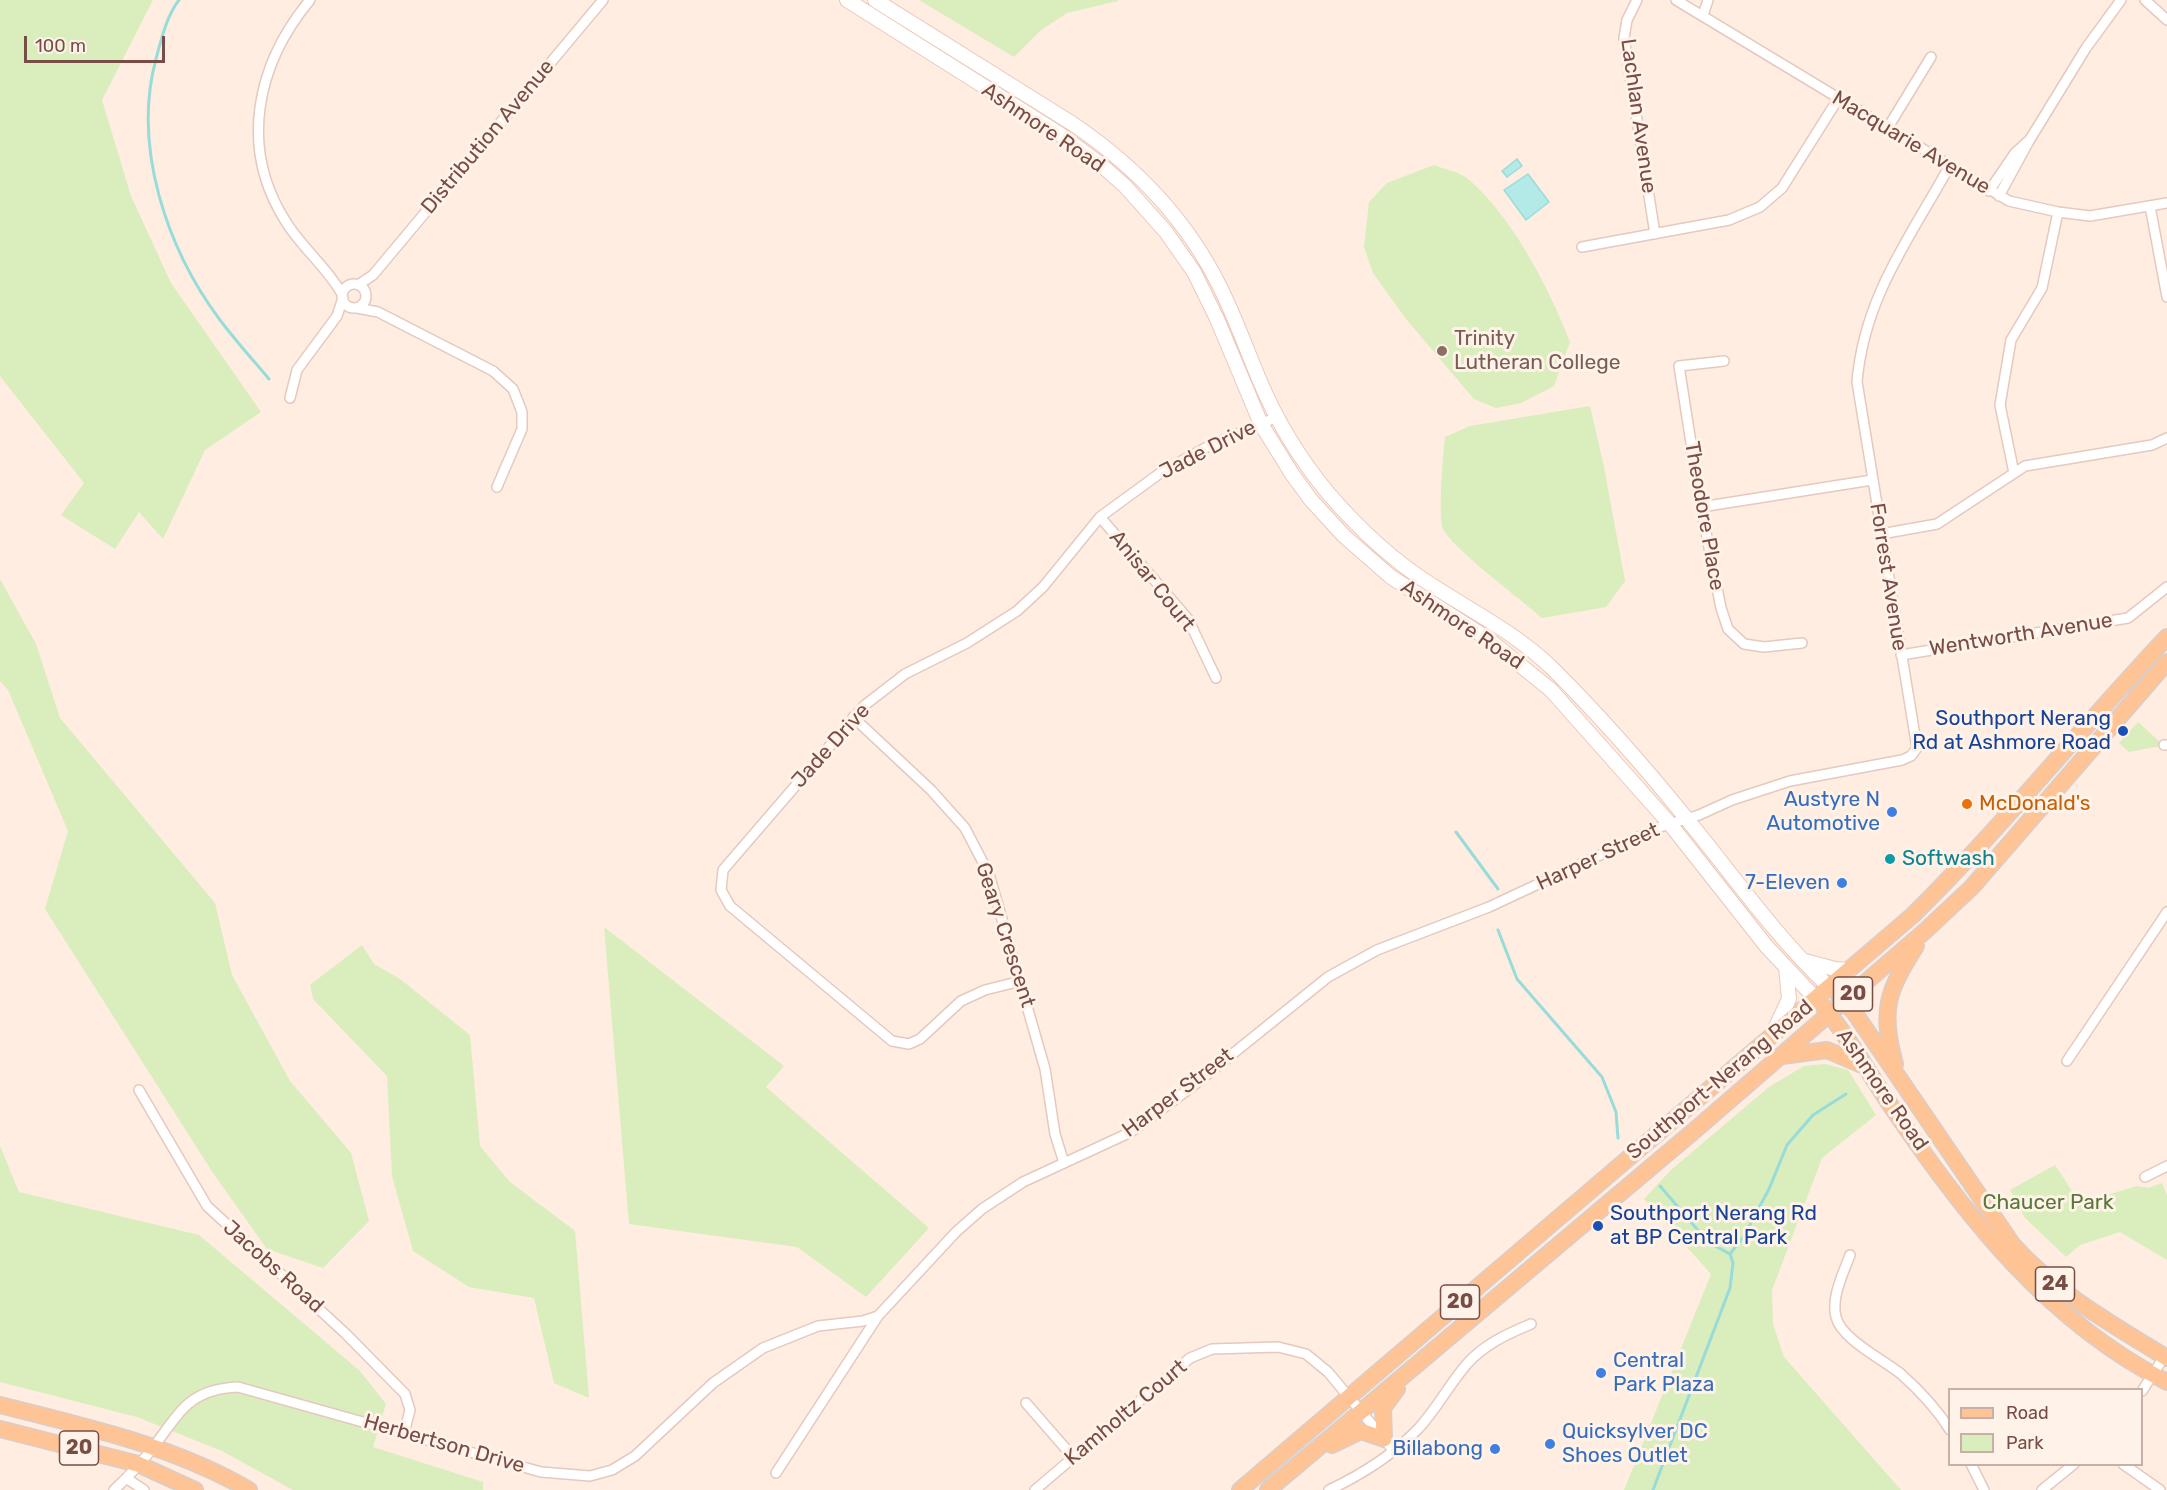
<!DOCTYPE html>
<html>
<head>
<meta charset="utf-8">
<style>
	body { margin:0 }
	#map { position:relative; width:2167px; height:1490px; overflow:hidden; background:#feede0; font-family:Rubik,sans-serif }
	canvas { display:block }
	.legend { position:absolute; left:1948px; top:1388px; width:195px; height:78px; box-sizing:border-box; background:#fff2e8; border:2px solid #c9b0a7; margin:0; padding:8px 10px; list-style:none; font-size:18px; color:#774d45 }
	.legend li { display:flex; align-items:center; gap:12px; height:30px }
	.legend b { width:30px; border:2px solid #c9b0a7 }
	.scale { position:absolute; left:24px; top:36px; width:141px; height:27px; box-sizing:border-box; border:3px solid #774d45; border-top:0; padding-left:8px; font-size:18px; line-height:21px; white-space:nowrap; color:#774d45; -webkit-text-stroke:4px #fff2e8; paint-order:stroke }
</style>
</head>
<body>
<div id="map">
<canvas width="2167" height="1490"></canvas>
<ul class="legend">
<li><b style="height:8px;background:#ffc496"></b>Road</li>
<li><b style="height:16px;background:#daedbd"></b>Park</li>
</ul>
<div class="scale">100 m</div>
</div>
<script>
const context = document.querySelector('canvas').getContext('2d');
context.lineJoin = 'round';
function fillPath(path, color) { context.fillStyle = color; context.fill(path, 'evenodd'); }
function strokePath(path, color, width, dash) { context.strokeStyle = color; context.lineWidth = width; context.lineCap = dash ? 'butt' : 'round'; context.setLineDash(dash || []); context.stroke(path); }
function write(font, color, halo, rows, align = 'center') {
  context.font = font + ' Rubik,sans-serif'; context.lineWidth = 6; context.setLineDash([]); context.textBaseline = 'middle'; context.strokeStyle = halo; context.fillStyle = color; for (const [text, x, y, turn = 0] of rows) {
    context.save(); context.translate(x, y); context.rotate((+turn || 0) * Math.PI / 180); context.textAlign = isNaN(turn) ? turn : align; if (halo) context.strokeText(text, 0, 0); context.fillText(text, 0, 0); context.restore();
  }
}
fillPath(new Path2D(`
	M0 0H153L102 100 131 196 171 283 261 412 205 450 163 539 139 512 115 549 61 515 84 483 0 376Z
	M919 0H1118V1L1067 13 1040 31 1014 57Z
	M1434 165C1444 169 1460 172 1468 179 1512 216 1550 290 1570 342L1554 386 1521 403 1496 408 1474 399 1406 319 1373 273 1364 247 1369 202 1387 183Z
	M1590 406 1604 467 1625 581 1606 607 1542 618C1522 600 1453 549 1443 529 1438 516 1443 454 1445 437L1470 426Z
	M0 579 36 644 60 718 215 903 232 975 290 1081 351 1153 369 1221 323 1268 267 1249 213 1173 45 909 68 831 8 690 0 681Z
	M2138 722 2160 742 2161 746 2129 752 2119 743Z
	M604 927 784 1066 766 1087 929 1228 866 1297 797 1247 629 1224Z
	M362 945 374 964 400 979 470 1035 480 1146 510 1182 575 1231 589 1398 554 1383 534 1298 469 1287 413 1251 392 1176 387 1076 313 999 310 985Z
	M1825 1064 1848 1070 1876 1115 1822 1158 1772 1290 1773 1324 1784 1357 1901 1490H1624L1711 1274 1644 1199 1671 1170 1769 1087 1804 1066Z
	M0 1146 19 1192 199 1235 360 1371 386 1404 373 1447 483 1482V1490H293L222 1451 137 1417 0 1382Z
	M2055 1165 2080 1203 2137 1186 2148 1188 2162 1183 2167 1195V1260L2120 1232 2080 1245 2066 1257 2025 1218 2010 1190Z`), '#daedbd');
const water = new Path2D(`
	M1517 159 1522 166 1507 177 1502 171Z
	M1528 174 1549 202 1526 220 1504 190Z`);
fillPath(water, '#b3e9e7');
strokePath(water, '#98dcda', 1.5);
strokePath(new Path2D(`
	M179 0C167 15 161 40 156 59 132 147 167 249 220 320 235 340 253 360 269 379
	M1456 832 1498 889
	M1498 930 1517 979 1602 1077 1616 1112 1618 1138
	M1730 1254 1744 1236 1769 1189 1787 1145 1813 1115 1846 1094
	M1653 1490 1730 1288 1733 1263 1730 1254 1708 1242 1660 1186`), '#98dcda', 3);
const street = new Path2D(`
	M310 0C257 64 238 147 286 222 302 248 327 267 342 294
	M1637 0 1627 20 1624 38 1655 234
	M1676 0 2009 201 2058 212 2090 216 2167 203
	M2145 0 2167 20
	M1703 15 1708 0
	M1887 129 1931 57
	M1989 191 2015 153 2027 142
	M1999 196 2029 141 2086 48 2121 0
	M2150 206 2167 297
	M1582 247 1729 220 1760 207 1782 188 1838 99
	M342 296a12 12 0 1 1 24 0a12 12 0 1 1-24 0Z
	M358 285 373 275 603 0
	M357 308 378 312 493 371 513 389 522 412V429L497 487
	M1724 361 1679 366 1701 507 1721 608 1728 629 1744 644 1764 647 1802 643
	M290 398 297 370 337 316 343 298
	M2014 473 2000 405 2011 340 2042 288 2058 212
	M1701 507 1872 480
	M1100 517 1188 619 1216 678
	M1881 534 1937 524 2025 466 2152 445 2167 438
	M1901 655 2128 618 2167 587
	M853 717 931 790 965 828 989 874 1045 1069 1055 1134 1064 1163
	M2164 745H2167
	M1021 981 985 990 961 1001 920 1039 909 1044 892 1041 730 906 721 890 723 870 865 705 905 674 967 643 1017 611 1043 587 1100 517 1163 471 1209 446 1277 417
	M2067 1061 2167 912
	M139 1090 207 1206 346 1334 405 1394 410 1410 404 1433
	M2145 1177 2167 1166
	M1850 1255C1843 1274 1831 1297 1836 1317 1841 1339 1884 1360 1901 1374 1919 1390 1937 1409 1950 1430
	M2142 1391 2164 1357
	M1026 1403 1073 1457
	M1971 1464 1984 1490
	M2123 1464 2160 1490
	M776 1473 878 1316 956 1232 982 1209 1023 1182 1131 1132 1189 1089 1328 977 1377 950 1489 907 1660 827 1699 815 1732 800 1790 781 1902 760 1911 756 1917 748 1857 382C1864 298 1909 239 1949 167
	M126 1478 144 1490
	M114 1490C129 1476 143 1461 155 1445 181 1410 191 1389 238 1387L541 1472 590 1476 612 1470 635 1456 713 1383 763 1348 818 1326 863 1321 878 1316
	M1035 1490 1190 1358 1212 1349 1278 1347 1306 1354 1328 1372 1394 1451
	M1329 1490C1363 1474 1393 1455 1419 1428 1437 1408 1449 1385 1466 1365 1483 1345 1507 1334 1531 1324
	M2042 1490 2074 1464`);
const secondary = new Path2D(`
	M847 0 1058 133 1100 164 1125 186 1166 232 1194 272 1217 319 1261 424 1292 474 1311 500 1344 536 1391 577 1488 639 1551 690 1670 824 1767 947 1816 999
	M875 0 1073 124C1135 166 1187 220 1220 287 1235 317 1246 348 1259 379 1276 420 1300 459 1328 493 1359 529 1393 561 1433 586 1475 613 1517 634 1553 669 1600 716 1644 766 1686 818 1733 875 1775 936 1829 987
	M1805 961 1835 969 1850 970
	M1773 1033 1789 999 1786 967`);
const primary = new Path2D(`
	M1838 995 1854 1012 2013 1245C2055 1292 2113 1325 2167 1358
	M1823 1006C1850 1039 1871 1077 1895 1112 1968 1219 2049 1322 2167 1382
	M1782 1056 1827 1050 1862 1065
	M1895 1064C1880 1010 1887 992 1916 946
	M0 1405C85 1427 172 1445 249 1490
	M0 1429 138 1464 195 1490
	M1332 1445 1361 1431 1384 1439 1383 1408 1397 1389
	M1240 1490 1913 915C2002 827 2081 728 2167 637
	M1268 1490 1695 1130 1925 931 1972 887 2167 662`);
strokePath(street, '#e5c9be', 12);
strokePath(secondary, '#ebc8ba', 16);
strokePath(primary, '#d9cdcb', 18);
strokePath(street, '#fff', 9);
strokePath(secondary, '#fff', 14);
strokePath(primary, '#ffc496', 15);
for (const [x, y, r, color] of [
	[1442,351,6,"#8d6e63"],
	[2123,731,6,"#1a4fb4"],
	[1967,804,6,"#e8710a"],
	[1892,812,6,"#3f7fe0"],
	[1890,859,6,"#0f9aa8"],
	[1842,883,6,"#3f7fe0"],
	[1598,1226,6,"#1a4fb4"],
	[1601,1373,6,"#3f7fe0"],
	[1550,1444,6,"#3f7fe0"],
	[1495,1449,6,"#3f7fe0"]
]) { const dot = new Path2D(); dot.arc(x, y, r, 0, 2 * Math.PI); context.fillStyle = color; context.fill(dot); strokePath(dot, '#fff2e8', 2); }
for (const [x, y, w] of [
	[1853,994,39],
	[2055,1284,39],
	[1460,1302,39],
	[79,1448,39]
]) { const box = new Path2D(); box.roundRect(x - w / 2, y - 17, w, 34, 4.5); context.fillStyle = '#fff2e8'; context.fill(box); strokePath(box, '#774d45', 1.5); }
write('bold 20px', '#774d45', null, [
	["20",1853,994],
	["24",2055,1284],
	["20",1460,1302],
	["20",79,1448]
]);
write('21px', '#774d45', '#fff2e8', [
	["Lachlan Avenue",1638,116,82],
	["Ashmore Road",1043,128,34],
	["Distribution Avenue",488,137,-50],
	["Macquarie Avenue",1911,143,31],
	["Jade Drive",1208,450,-27],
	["Theodore Place",1704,516,80],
	["Forrest Avenue",1888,577,81],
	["Anisar Court",1152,581,51],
	["Ashmore Road",1462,625,34],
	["Wentworth Avenue",2021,635,-9],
	["Jade Drive",831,746,-48],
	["Harper Street",1598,857,-25],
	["Geary Crescent",1005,935,72],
	["Southport-Nerang Road",1720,1080,-40],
	["Ashmore Road",1882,1090,55],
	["Harper Street",1178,1093,-37],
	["Jacobs Road",273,1267,42],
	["Kamholtz Court",1126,1413,-40],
	["Herbertson Drive",444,1444,16]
]);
write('21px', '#785e54', '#fff2e8', [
	["Trinity",1454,339],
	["Lutheran College",1454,363]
], 'left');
write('21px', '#164399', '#fff2e8', [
	["Southport Nerang",2111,719],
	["Rd at Ashmore Road",2111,743],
	["Southport Nerang Rd",1610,1214,"left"],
	["at BP Central Park",1610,1238,"left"]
], 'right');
write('21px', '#366cbe', '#fff2e8', [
	["Austyre N",1880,800],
	["Automotive",1880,824],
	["7-Eleven",1830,883],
	["Central",1613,1361,"left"],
	["Park Plaza",1613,1385,"left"],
	["Quicksylver DC",1562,1432,"left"],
	["Shoes Outlet",1562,1456,"left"],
	["Billabong",1483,1449]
], 'right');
write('21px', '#c56008', '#fff2e8', [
	["McDonald's",1979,804]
], 'left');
write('21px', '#0d838f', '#fff2e8', [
	["Softwash",1902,859]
], 'left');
write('21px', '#58793a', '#fff2e8', [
	["Chaucer Park",2048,1203]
]);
</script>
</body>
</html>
